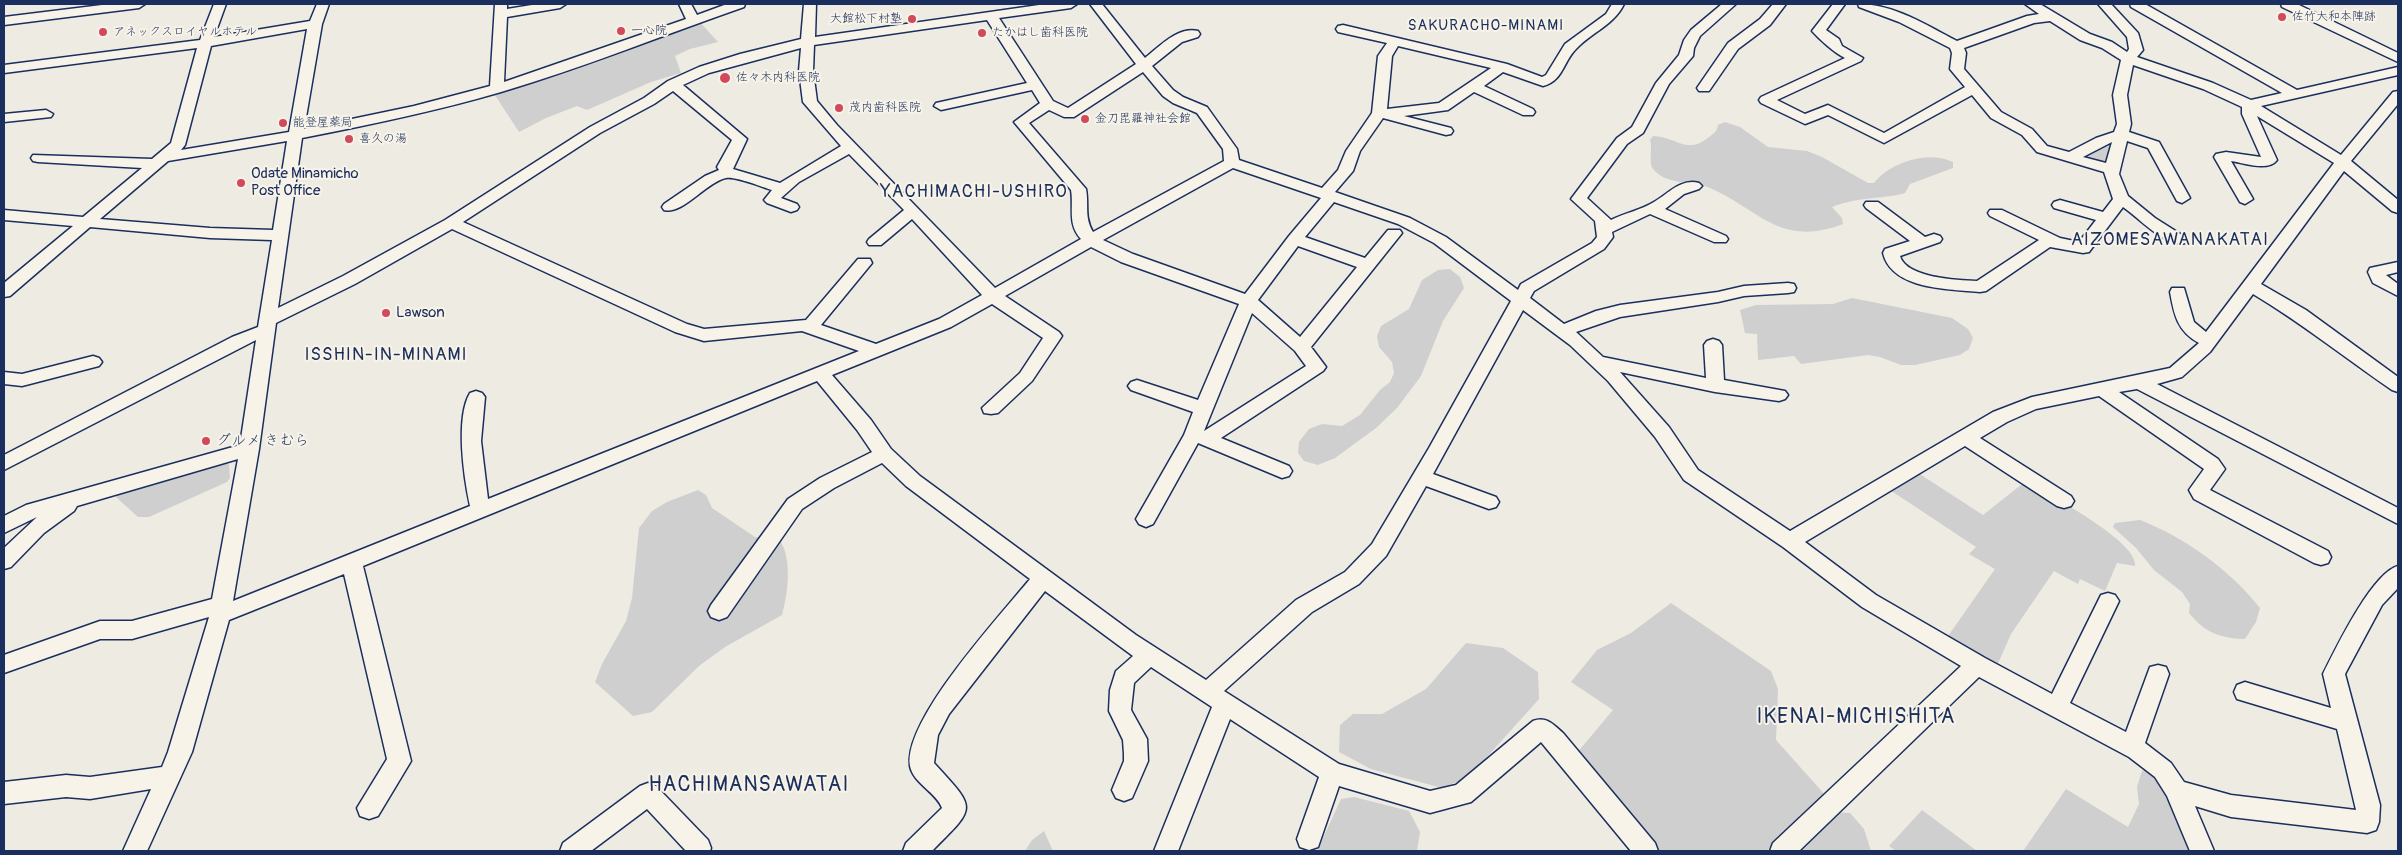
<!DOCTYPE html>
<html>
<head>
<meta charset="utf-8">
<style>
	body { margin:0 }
	#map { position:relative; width:2402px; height:855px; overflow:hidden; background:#eeebe2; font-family:Pangolin,sans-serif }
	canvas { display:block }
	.frame { position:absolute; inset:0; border:5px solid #1b2f5e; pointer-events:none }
</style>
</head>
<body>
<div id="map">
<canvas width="2402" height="855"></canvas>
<div class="frame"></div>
</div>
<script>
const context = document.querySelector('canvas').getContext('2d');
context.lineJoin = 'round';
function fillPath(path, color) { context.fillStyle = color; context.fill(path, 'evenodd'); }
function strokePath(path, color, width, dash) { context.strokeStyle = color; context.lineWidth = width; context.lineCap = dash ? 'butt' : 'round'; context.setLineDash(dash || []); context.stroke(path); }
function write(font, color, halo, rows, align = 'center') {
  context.font = font + ' Pangolin,"Klee One",sans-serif'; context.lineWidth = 4; context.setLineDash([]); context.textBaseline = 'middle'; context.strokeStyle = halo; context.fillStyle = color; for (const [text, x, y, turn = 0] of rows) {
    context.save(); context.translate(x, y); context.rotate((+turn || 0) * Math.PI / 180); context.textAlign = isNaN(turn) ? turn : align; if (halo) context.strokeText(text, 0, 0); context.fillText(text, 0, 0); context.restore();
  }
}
fillPath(new Path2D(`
	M699 21 718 42 690 49 675 56 681 73 651 82 587 110 577 106 546 118 519 132 493 92Z
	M1725 122 1740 127 1768 147 1807 151 1822 157 1868 183H1874C1890 162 1929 150 1953 162V168L1910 184 1905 193C1879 200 1860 196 1832 207L1842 218 1843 224C1780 248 1760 210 1710 188 1690 179 1669 187 1653 169 1648 163 1653 148 1650 140L1653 136C1676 136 1686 156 1709 137 1713 134 1717 132 1718 125Z
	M2106 142 2115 145 2110 165 2078 158Z
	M1450 269 1460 277 1464 288 1443 321 1421 376 1397 408 1376 428 1335 458 1318 465 1304 461 1298 453 1299 442 1309 429 1322 424 1342 426 1360 415 1380 390 1390 382 1394 373 1392 362 1379 347 1377 336 1381 326 1409 309 1422 280 1438 270Z
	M1852 298 1952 318 1968 329 1973 338 1969 349 1960 355 1915 365H1901L1880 357 1868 355 1801 364 1794 356 1758 360 1757 334 1745 333 1740 310 1756 305 1833 304Z
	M223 462 229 464 230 478 227 482 149 517H138L116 497 122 490Z
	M1915 471 1983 515 2026 481C2048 494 2139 542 2135 566L2117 563 2105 591 2080 579 2078 584 2054 571 2011 634 1995 670 1946 639 1995 569 1969 554 1976 547 1887 488Z
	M698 490 706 495 712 508 755 537 781 542C792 562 788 593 782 615L725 647 699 666 652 712 633 716 595 682 602 664 626 621 632 598 639 528 652 511 667 502Z
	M2140 520C2186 538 2230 570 2260 608L2256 622 2245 639C2220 638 2205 633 2189 613L2190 604 2182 592 2154 570 2136 548 2113 527 2115 523Z
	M1671 603 1771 671 1778 689 1776 740 1826 796 1766 851H1657L1576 754 1613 710 1571 682 1597 650 1631 633Z
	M1466 643 1503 648 1538 672 1539 699 1469 777 1442 788 1371 769 1339 752 1340 725 1353 714H1382L1426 689Z
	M2148 769 2163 784 2189 851H2023L2066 789 2128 827 2139 804 2137 787 2142 771Z
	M1354 797 1409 811 1420 832 1417 851H1317L1341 799Z
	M1922 810 1977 851H1896L1889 846Z
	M1834 812 1850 813 1864 829 1871 851H1794Z
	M1044 831 1053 851H1025L1032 840Z`), '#cfcfcf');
const minor = new Path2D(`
	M110 4H145L139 8 4 25V17Z
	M214 4H226L214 37 310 21 317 4H329L322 24 304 129 414 106 490 86 495 4H507V9L538 4H566L560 8 507 17 504 82 686 19 679 4H691L697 15 727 4H745L744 7C663 35 583 68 501 92 436 111 369 125 302 138L278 308 343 276 445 220 590 127 644 98 668 81 699 67 740 54 801 39 804 4H816L815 37 1046 4H1077L1071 8 999 18 1053 101 1068 108 1136 64 1090 4H1102L1145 58C1159 47 1178 26 1198 31L1200 34 1198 37 1182 42 1152 66 1173 90 1183 97 1207 107 1237 149 1239 160 1322 188 1338 170 1346 151 1372 113 1378 56 1387 43 1338 32 1336 29 1338 26 1343 25 1507 64 1542 77 1546 75 1565 44 1606 14 1612 4H1624C1614 25 1592 32 1576 49 1563 62 1563 81 1543 86L1503 72 1484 86 1533 109 1535 112 1533 115H1523L1474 92 1448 110 1404 116 1451 128 1453 131 1451 134 1446 135 1383 118 1360 151 1353 171 1335 192 1410 218 1446 237 1518 290 1521 284 1592 243 1597 237 1595 221 1571 199 1617 138 1632 127 1656 83 1679 55 1684 40 1691 30 1722 4H1736L1700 36 1694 48 1693 56 1669 84 1643 133 1627 144 1587 198 1611 220C1625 213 1641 210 1654 202 1668 194 1681 178 1699 183L1702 186 1699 189 1684 194 1665 209 1726 236 1728 239 1726 242H1714L1650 214 1612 232 1613 237 1604 249 1534 291 1530 298 1564 324 1596 311 1620 305 1718 292 1744 286 1788 283 1794 284 1796 288 1794 292 1788 293 1744 296 1718 302 1620 317 1576 332 1603 357 1706 378 1704 345 1707 341 1713 339 1719 341 1722 345 1724 380 1785 391 1788 395 1785 399 1779 401 1715 392 1620 372 1669 427 1698 470 1790 531 1993 412 2032 397 2170 368 2199 343C2177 331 2174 314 2170 292L2172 288H2184L2194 322 2206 332 2334 163 2257 116 2277 160C2268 172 2244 163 2231 161L2253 199 2245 204 2240 202 2214 157 2216 154 2226 152 2261 157 2242 114V107L2203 89 2133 65 2127 95 2131 124 2129 132 2159 142 2190 198 2182 203 2177 201 2148 148 2127 141 2119 174 2128 196 2155 218 2185 237 2187 240 2185 243C2166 248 2138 217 2123 207L2089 252 2083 253 2050 247 1986 291 1980 292C1949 289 1892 290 1883 253L1885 249 1910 241 1866 208 1864 205 1866 202H1878L1925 237 1934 234 1940 236 1942 239 1940 242 1900 256C1906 278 1957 280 1977 281L2039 240 1990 216 1988 213 1990 210H2002L2060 238 2079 242 2096 220 2054 208 2052 205 2054 202 2060 200 2103 212 2113 199 2104 172 2037 152 2022 135 1991 118 1972 95 1884 143 1828 115 1805 124 1761 103 1759 100 1761 97 1845 58C1835 53 1820 40 1812 31L1833 4H1845L1826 30 1839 39 1842 46 1863 58 1861 61 1777 100 1805 114 1828 105 1884 133 1965 87 1950 69 1952 53 1950 48 1899 22 1859 7 1858 4C1894 4 1926 25 1957 41L2027 16 2039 14 2025 4H2040L2090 34 2112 42 2127 52 2129 49 2127 37 2098 4H2111L2138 33 2143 50 2137 57 2213 83 2251 100 2282 93 2131 7 2130 4H2145L2297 90 2398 67V75L2261 106 2341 155 2393 92 2398 91V104L2351 161 2398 200V213L2392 211 2344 171 2261 284 2306 310 2398 377V392L2392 390C2345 358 2302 323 2253 294L2210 352 2182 377 2157 384 2398 508V524L2137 389 2119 392 2218 459 2225 469 2210 490 2328 551 2331 557 2328 563 2321 565 2314 563 2194 499 2189 490 2204 469 2099 396 2036 409 2007 422 1980 438 2071 496 2074 501 2071 506 2064 508 2057 506 1965 446 1805 542 1876 595 1985 658 2052 694 2101 595 2108 593 2115 595 2119 601 2070 703 2126 732 2150 667 2158 665 2166 667 2169 674 2145 743 2171 763 2184 782 2231 795 2356 810 2337 729 2237 699 2234 692 2237 685 2245 682 2331 708 2323 674C2336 648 2372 573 2398 566V588L2382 605 2345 674 2380 805 2379 822 2376 830 2367 833 2231 817 2195 806 2214 851H2190L2167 796 2155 777 2129 757 1979 677 1799 851H1770L1773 843 1961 666 1862 607 1783 547 1684 480 1655 437 1608 381 1570 345 1523 310 1433 474 1496 497 1499 502 1496 507 1489 509 1426 486 1386 556 1359 584 1312 612 1224 691 1339 764 1430 791 1456 785 1533 721C1546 716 1553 724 1563 733L1655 843 1658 851H1631L1541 742 1471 802 1430 813 1339 786 1318 847 1309 850 1300 847 1297 839 1319 777 1230 719 1178 851H1154L1212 707 1151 667 1134 683 1131 710 1147 739 1148 761 1132 798 1124 801 1116 798 1112 790 1124 761V754L1123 740 1109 711 1110 690 1116 671 1133 656 1045 591 949 714 938 735 934 763C977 810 977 806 932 851H903L906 843 942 808C937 793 913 783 910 766 903 720 1000 616 1030 579L906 486 882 463 834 488 802 509 727 617 719 620 711 617 708 611 711 605 788 499 820 478 872 452 857 430 817 381 363 566 411 761 378 816 369 819 360 816 357 808 387 759 344 574 229 620 192 752 147 851H123L151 789 90 799 66 797 4 804V782L66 775 90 777 162 767 168 752 209 617 132 639H100L4 673V655L100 621H132L212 599 238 459 77 506 74 511 44 533 11 567 4 569V548L37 517 4 533V516L26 505 240 445 256 340 4 470V455L232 337 258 327 272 240 210 238 90 227 10 296 4 297V283L73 226 4 220V210L83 217 142 168 38 162 33 161 31 158 33 155 152 159 171 143 197 48 4 73V65L200 40ZM987 20 1027 83 936 103 934 106 941 110 1032 90 1040 103 1014 122 1071 190C1074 207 1067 224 1081 239L995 288 837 125 817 101 813 71 814 45ZM2050 21 2080 40 2102 48 2121 60 2113 95 2117 124 2114 132 2096 138 2069 152 2047 146 2032 129 2001 112 1964 69 1966 53 1964 48 2034 23ZM307 29 289 132 181 150 185 145 211 46ZM1398 46 1491 68 1439 103 1387 109 1392 56ZM801 48 799 71 803 102 841 146 780 183 733 169 747 139 683 85 709 73ZM1143 72 1163 96 1173 103 1197 113 1223 149 1224 161 1093 232C1084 217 1089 205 1086 189L1029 123 1049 110 1064 117H1074ZM673 91 732 140 717 167 719 170 705 176 664 204 662 207 664 210C683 215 706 182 726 178 735 176 762 187 772 190L764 200 767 203 791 212 797 210 799 207 797 204 781 198 799 182 849 154 904 210 869 239 867 242 869 245H881L912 219 982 295 939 319 876 344 821 325 872 263 870 259H858L806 320 704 329 687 324 463 222 600 133 654 104ZM287 141 273 230 210 228 100 219 168 161ZM2112 142 2106 163 2083 157ZM1233 168 1321 198 1289 236 1245 294 1133 254 1103 240ZM1334 202 1398 224 1434 243 1511 301 1429 448 1372 544 1345 572 1296 600 1206 680 1136 635 920 476 891 449 871 420 832 375 951 327 992 304 1043 338 1020 373 982 408 984 413 991 414 998 413 1032 381 1062 336 1059 332 1005 296 1091 247 1121 262 1239 304 1198 400 1137 380 1131 382 1128 386 1131 390 1193 412 1184 435 1136 519 1139 524 1146 527 1153 524 1198 443 1282 478 1289 476 1292 471 1289 466 1221 438 1323 371 1326 367 1311 347 1402 233 1400 230H1388L1365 258 1305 237ZM452 229 675 332 704 341 802 331 859 351 488 499 481 441 485 397 482 393 476 391 470 393C455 418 464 478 470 506L233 601 259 449 276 323 355 284ZM1298 246 1357 267 1300 337 1258 300ZM1252 313 1295 351 1306 366 1204 431Z
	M1773 4H1786L1770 25 1738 49 1709 91H1699L1697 88 1728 43 1760 19Z
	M2281 4H2297L2398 53V62L2282 7Z
	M46 110 53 114 51 117 4 122V114Z
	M2398 262V272L2386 275 2398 284V296L2373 283 2368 272 2370 268Z
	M93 356 99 358 102 362 99 366 22 386 4 384V372L22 374Z
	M648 783 656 786 708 840 711 848 710 851H686L647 809 591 851H560L563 843 640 786Z`);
strokePath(minor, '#1b2f5e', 3);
fillPath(minor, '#f7f3e8');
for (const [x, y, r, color] of [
	[2282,17,5,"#d1495b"],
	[912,19,5,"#d1495b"],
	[621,31,5,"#d1495b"],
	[103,32,5,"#d1495b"],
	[982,33,5,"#d1495b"],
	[725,78,6,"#d1495b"],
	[839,108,5,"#d1495b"],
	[1085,119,5,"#d1495b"],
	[283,123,5,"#d1495b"],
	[349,139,5,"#d1495b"],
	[241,183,5,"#d1495b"],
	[386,313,5,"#d1495b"],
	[206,441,5,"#d1495b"]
]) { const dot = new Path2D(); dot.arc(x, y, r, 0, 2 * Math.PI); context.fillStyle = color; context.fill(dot); strokePath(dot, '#f7f3e8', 2); }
write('12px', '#1b2f5e', '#f7f3e8', [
	["佐竹大和本陣跡",2292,17],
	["大館松下村塾",902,19,"right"],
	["一心院",631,31],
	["アネックスロイヤルホテル",113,32],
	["たかはし歯科医院",992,33],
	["佐々木内科医院",736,78],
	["茂内歯科医院",849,108],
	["金刀毘羅神社会館",1095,119],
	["能登屋薬局",293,123],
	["喜久の湯",359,139]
], 'left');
context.letterSpacing = '1px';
write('15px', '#1b2f5e', '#f7f3e8', [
	["SAKURACHO-MINAMI",1486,26]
]);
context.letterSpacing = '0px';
write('15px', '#1b2f5e', '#f7f3e8', [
	["Odate Minamicho",251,174],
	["Post Office",251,191],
	["Lawson",396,313],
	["グルメ きむら",216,441]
], 'left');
context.letterSpacing = '1px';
write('18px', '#1b2f5e', '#f7f3e8', [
	["YACHIMACHI-USHIRO",974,192],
	["AIZOMESAWANAKATAI",2170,240],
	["ISSHIN-IN-MINAMI",386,355]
]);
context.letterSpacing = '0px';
context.letterSpacing = '1px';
write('21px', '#1b2f5e', '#f7f3e8', [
	["IKENAI-MICHISHITA",1856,718],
	["HACHIMANSAWATAI",749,786]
]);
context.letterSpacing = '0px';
</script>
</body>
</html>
